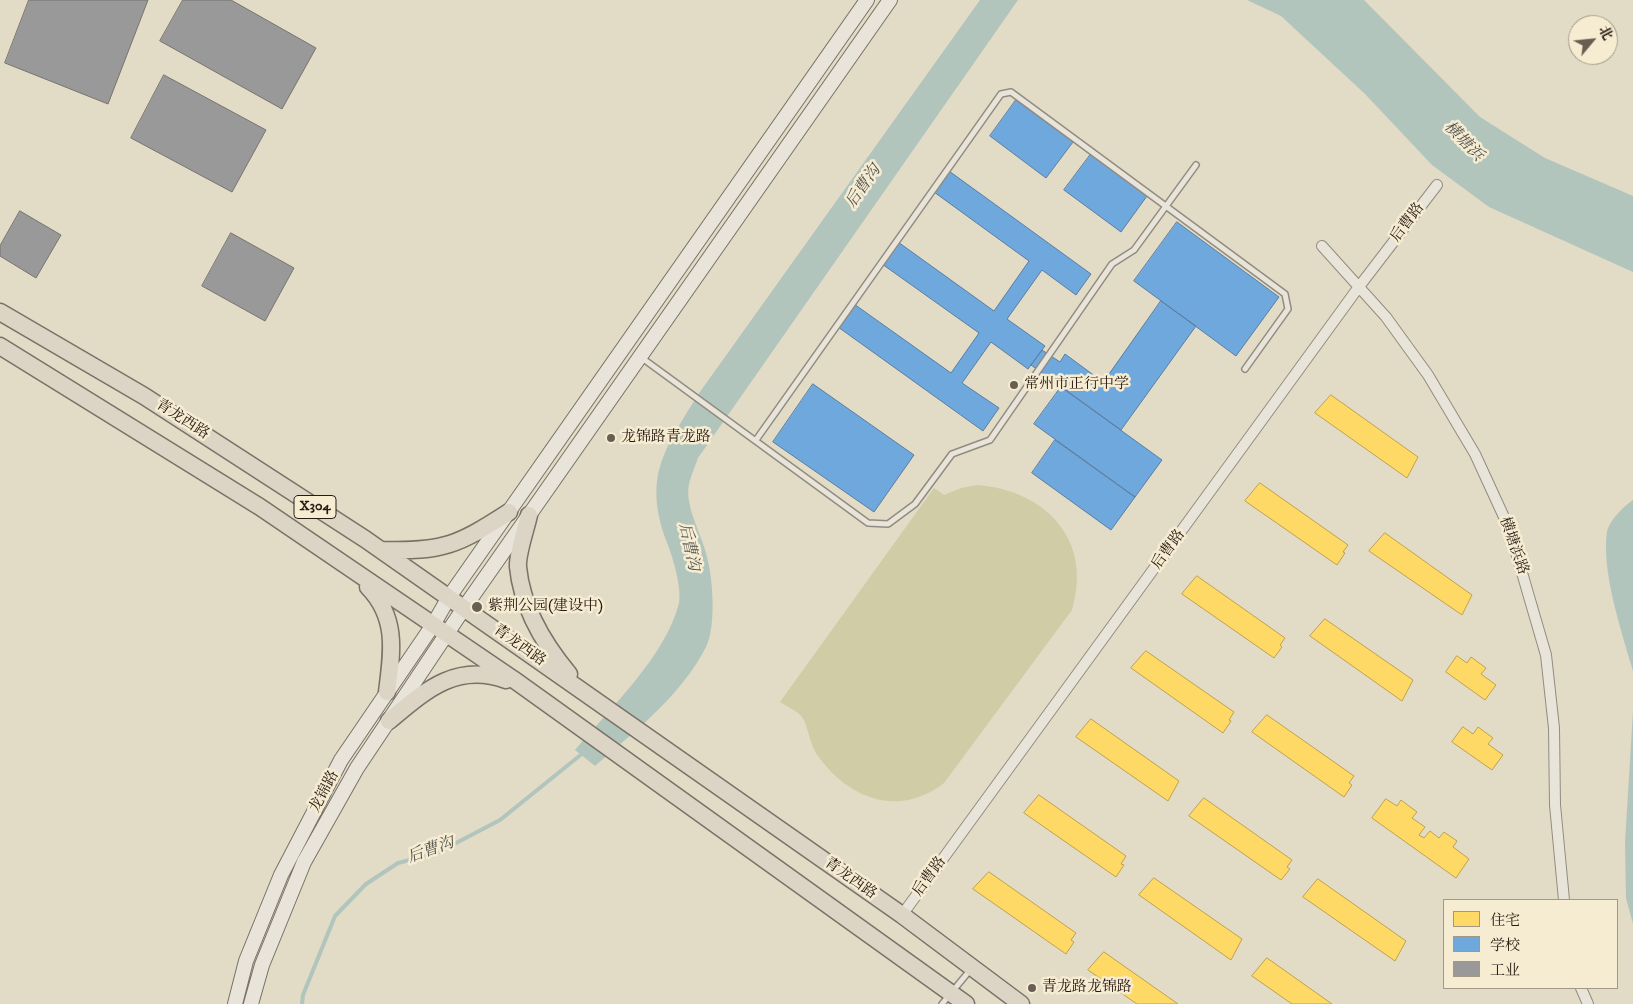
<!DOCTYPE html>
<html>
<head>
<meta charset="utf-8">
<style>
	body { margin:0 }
	#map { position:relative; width:1633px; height:1004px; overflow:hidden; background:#e2dbc6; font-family:"IM FELL DW Pica","Noto Serif SC",serif }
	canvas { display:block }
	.legend { position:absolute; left:1443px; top:899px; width:175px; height:90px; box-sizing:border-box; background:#f5ecd2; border:1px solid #a39886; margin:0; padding:6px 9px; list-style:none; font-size:15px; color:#291a13 }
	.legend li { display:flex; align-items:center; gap:10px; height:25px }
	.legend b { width:25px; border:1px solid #a39886 }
	.north { position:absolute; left:1568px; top:15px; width:50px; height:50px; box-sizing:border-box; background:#f5ecd2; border:1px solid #a39886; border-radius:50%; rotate:62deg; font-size:14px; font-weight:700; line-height:20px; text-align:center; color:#291a13 }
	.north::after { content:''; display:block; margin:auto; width:18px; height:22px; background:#6a5e52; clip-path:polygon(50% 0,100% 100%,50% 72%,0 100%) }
</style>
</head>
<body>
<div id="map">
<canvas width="1633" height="1004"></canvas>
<ul class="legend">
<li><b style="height:14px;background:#ffd966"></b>住宅</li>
<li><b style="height:14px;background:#6fa8dc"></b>学校</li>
<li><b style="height:14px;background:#999"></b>工业</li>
</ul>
<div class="north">北</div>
</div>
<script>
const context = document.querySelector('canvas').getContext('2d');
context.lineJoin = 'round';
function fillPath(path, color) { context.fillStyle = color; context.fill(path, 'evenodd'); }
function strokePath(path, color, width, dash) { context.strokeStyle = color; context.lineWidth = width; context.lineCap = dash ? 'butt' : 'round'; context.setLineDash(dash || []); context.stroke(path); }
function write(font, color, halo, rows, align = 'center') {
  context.font = font + ' "IM FELL DW Pica","Noto Serif SC",serif'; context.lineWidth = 5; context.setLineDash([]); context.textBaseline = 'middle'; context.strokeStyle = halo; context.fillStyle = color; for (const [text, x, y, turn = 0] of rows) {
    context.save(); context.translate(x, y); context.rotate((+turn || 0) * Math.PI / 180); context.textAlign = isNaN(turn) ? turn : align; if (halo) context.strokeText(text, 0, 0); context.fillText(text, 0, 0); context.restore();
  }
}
fillPath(new Path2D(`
	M978 485C1047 491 1093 541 1072 610L944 783C899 818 849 799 818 756 810 746 808 725 802 717 798 711 786 706 780 702L934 488 944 495 961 488Z`), '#d0cca5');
fillPath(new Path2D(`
	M980 0H1018L698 458C695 467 691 475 689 484 684 507 704 538 708 561 713 582 716 627 706 647 681 696 635 731 595 766L575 750C609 710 667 654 679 603 682 586 672 555 666 540 643 476 665 449 697 396Z
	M1247 0H1364L1480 117 1545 158 1633 196V272L1489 207 1432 165 1365 94 1281 16Z
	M1633 500V671C1622 633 1601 571 1607 532 1609 521 1624 506 1633 500Z
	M1633 711V924L1626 898 1625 842Z`), '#b2c5bd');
const homes = new Path2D(`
	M1331 395 1418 457 1407 478 1315 413Z
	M1260 483 1348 545 1343 552 1345 553 1337 565 1245 501Z
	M1385 533 1472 595 1462 615 1369 551Z
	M1197 576 1285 638 1280 645 1282 647 1274 658 1182 594Z
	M1325 619 1413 680 1402 701 1310 636Z
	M1146 651 1234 712 1229 720 1231 721 1223 733 1131 668Z
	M1457 656 1467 663 1471 657 1486 668 1481 674 1496 685 1485 700 1446 672Z
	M1267 715 1354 776 1349 783 1352 785 1344 797 1252 732Z
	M1091 719 1179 781 1168 801 1076 737Z
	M1463 727 1473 734 1478 727 1493 738 1488 744 1503 755 1492 770 1452 742Z
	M1039 795 1126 856 1121 864 1124 865 1116 877 1024 813Z
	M1204 798 1292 860 1287 867 1290 869 1281 880 1189 816Z
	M1386 799 1397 806 1401 800 1417 812 1412 818 1425 827 1419 835 1424 838 1430 831 1439 838 1444 832 1457 841 1453 847 1469 859 1456 878 1372 818Z
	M989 872 1076 933 1071 940 1074 942 1066 954 973 889Z
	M1154 878 1242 939 1231 960 1139 895Z
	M1318 879 1406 941 1395 961 1303 897Z
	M1104 952 1178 1004H1137L1088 970Z
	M1267 958 1332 1004H1292L1252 976Z`);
fillPath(homes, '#ffd966');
strokePath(homes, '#bfa04d', 1);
const schools = new Path2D(`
	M1016 100 1073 142 1046 178 990 136Z
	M1091 154 1147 196 1121 232 1064 190Z
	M949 171 1091 274 1076 295 1042 270 1007 319 1045 346 1028 369 991 342 962 383 999 408 983 431 838 327 854 304 951 373 979 333 882 264 898 242 994 311 1029 261 934 192Z
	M1177 222 1279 297 1236 356 1134 281Z
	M1161 301 1196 326 1121 430 1031 365 1042 350 1060 362 1065 354 1103 382Z
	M813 384 914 455 874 512 773 442Z
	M1061 387 1162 460 1135 497 1034 424Z
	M1055 440 1135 497 1111 530 1032 473Z`);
fillPath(schools, '#6fa8dc');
strokePath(schools, '#5a7da0', 1);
const industry = new Path2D(`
	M29 0H148L108 104 5 63Z
	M183 0H231L316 48 282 109 160 41Z
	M164 75 266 130 232 192 131 138Z
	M20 211 61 235 36 278 0 256V246Z
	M231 233 294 268 265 321 202 286Z`);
fillPath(industry, '#999');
strokePath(industry, '#777371', 1);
strokePath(new Path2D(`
	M302 1004 303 995 335 916 366 884 398 863 437 853 500 820 583 753`), '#b2c5bd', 4);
const lane = new Path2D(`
	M642 358 868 523 888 524 915 504 952 454 990 440 1112 264 1134 250 1196 165
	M756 440 1001 94 1011 92 1285 294 1288 309 1245 369
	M942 1004 971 969`);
const street = new Path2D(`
	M1322 246 1386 317 1428 375 1475 454 1509 528 1546 655 1554 728 1555 805 1564 900
	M902 915 1358 288 1437 185
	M1581 988 1588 1004`);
const secondary = new Path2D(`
	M235 1004 246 961 281 875 341 760 433 625 449 597 867 0
	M251 1004 262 965 304 862 357 768 464 608 890 0`);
const primary = new Path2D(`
	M0 312 144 396 365 539 902 915 1021 1004
	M0 346 260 507 513 679 966 1004
	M529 515C526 529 517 554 518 567 522 608 544 644 569 674
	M382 550C443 552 458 545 509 512
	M368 587C398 618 392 652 387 692
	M389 721C425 691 456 662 506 680`);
strokePath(lane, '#928c80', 8);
strokePath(street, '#928c80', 12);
strokePath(secondary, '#787267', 16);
strokePath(primary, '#787267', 19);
strokePath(lane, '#e9e4da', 5);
strokePath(street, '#e9e4da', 10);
strokePath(secondary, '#e9e4da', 14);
strokePath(primary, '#dcd4c5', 16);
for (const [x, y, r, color] of [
	[1014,385,5,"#6a5e52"],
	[611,438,5,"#6a5e52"],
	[477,607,6,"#6a5e52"],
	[1032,988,5,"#6a5e52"]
]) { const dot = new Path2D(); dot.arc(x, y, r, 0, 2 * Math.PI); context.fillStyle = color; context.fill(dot); strokePath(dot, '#f5ecd2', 2); }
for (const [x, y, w] of [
	[315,507,42]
]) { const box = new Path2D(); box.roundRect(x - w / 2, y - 11.5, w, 23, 4); context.fillStyle = '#f5ecd2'; context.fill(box); strokePath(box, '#291a13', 1); }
write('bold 14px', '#291a13', null, [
	["X304",315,507]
]);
write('15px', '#291a13', '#f5ecd2', [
	["后曹路",1408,223,-53],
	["青龙西路",182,420,33],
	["横塘浜路",1513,546,71],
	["后曹路",1169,550,-54],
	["青龙西路",519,646,35],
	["龙锦路",325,792,-62],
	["后曹路",930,877,-54],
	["青龙西路",850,879,35]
]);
write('15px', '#291a13', '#f5ecd2', [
	["常州市正行中学",1024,385],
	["龙锦路青龙路",621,438],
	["紫荆公园(建设中)",488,607],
	["青龙路龙锦路",1042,988]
], 'left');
write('italic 16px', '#52524d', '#f5ecd2', [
	["横塘浜",1463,142,45],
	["后曹沟",864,187,-55],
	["后曹沟",688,547,78],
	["后曹沟",431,851,-20]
]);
</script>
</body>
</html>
